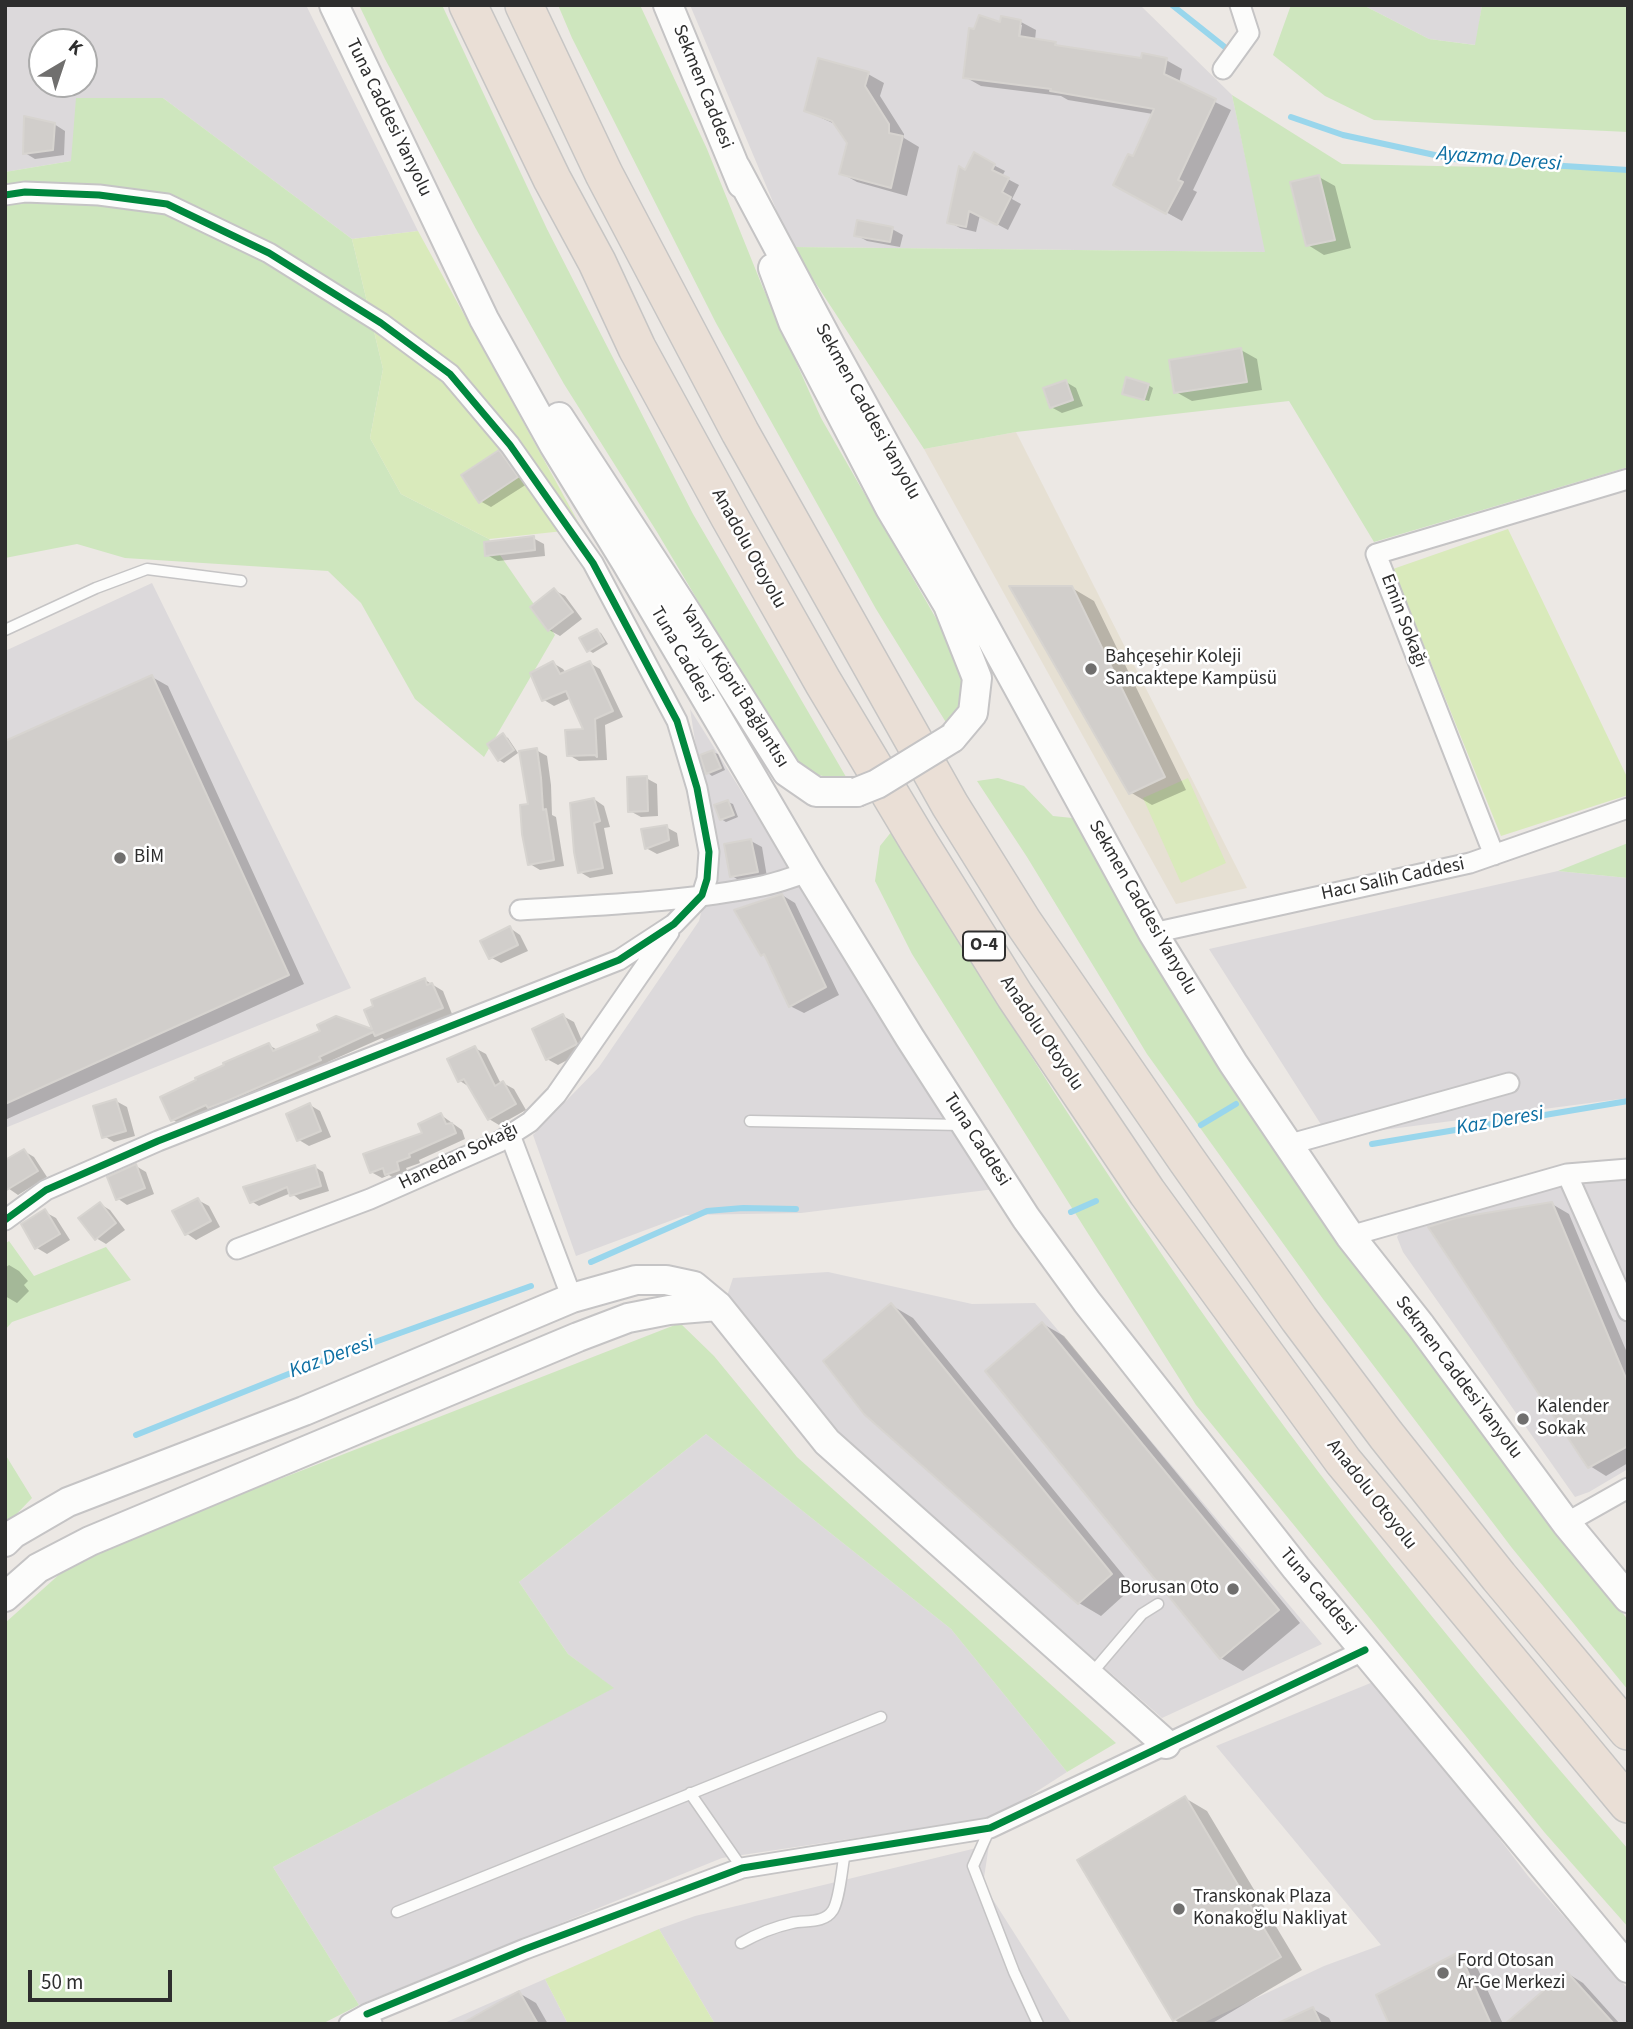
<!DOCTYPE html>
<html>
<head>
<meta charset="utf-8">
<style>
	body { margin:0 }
	#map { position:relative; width:1633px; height:2029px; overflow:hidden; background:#ece8e4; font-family:"Source Sans 3",sans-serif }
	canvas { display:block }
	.frame { position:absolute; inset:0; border:7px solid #2e2e2e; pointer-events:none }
	.north { position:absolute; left:28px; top:28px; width:70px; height:70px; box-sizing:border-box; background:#fff; border:2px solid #ababab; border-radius:50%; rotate:39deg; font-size:19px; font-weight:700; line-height:28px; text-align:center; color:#2e2e2e }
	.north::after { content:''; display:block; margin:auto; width:24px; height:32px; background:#706f6e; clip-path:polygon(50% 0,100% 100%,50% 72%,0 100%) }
	.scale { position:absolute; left:28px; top:1970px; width:144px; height:32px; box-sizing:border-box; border:4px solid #2e2e2e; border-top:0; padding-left:9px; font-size:21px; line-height:24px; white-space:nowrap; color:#2e2e2e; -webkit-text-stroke:5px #fff; paint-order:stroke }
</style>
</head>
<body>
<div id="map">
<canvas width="1633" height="2029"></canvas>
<div class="frame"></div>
<div class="north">K</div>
<div class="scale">50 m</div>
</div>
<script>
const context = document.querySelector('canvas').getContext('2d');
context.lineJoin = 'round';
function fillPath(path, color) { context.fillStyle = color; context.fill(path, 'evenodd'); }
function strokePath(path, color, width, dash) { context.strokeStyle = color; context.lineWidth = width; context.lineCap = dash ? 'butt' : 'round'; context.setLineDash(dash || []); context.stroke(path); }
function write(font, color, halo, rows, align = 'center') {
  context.font = font + ' "Source Sans 3",sans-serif'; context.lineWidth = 5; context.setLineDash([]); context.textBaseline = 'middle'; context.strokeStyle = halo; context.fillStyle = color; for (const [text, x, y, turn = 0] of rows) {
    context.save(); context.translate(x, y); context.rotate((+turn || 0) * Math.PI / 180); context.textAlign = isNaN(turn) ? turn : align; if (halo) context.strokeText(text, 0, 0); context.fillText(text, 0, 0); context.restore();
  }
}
fillPath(new Path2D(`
	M5 5H306L418 231 352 239 163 98 71 161 5 172ZM42 42H84V84H42Z
	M690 5H1140L1232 95 1266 252 792 247Z
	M1363 5H1482L1476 45 1429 39Z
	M152 583 351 988 5 1128V651Z
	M690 709 810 901 995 1189 801 1213 686 1215 576 1256 533 1135 599 1067 699 921 714 862Z
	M1558 871 1628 878V1098L1329 1137 1209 949Z
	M1628 1159V1469L1589 1492 1575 1497 1403 1252 1397 1237 1415 1205 1556 1172Z
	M828 1272 972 1304 1035 1303 1322 1644 1162 1718 814 1413 727 1296 733 1278Z
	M706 1434 951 1629 1067 1772 997 1817 722 1858 359 2005 273 1867 613 1688 568 1654 519 1582Z
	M1378 1680 1528 1876 1628 1989V2024H1201L1324 1966 1381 1945 1216 1746Z
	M989 1845 983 1884 1072 2024H715L659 1929 695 1916Z
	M545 1979 568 2024H442Z`), '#dcd9db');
fillPath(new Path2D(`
	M1016 432 1247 888 1176 904 924 449Z`), '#e6e0d3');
fillPath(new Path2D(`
	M359 5H442L547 229 693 514 849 782 814 774 792 759 657 532 564 384 476 229 385 59Z
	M558 5H640L707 149 763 288 821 418 953 648C964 683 972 692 947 724L876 609 716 323 572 38Z
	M1291 5H1363L1429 39 1475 45 1482 5H1628V132L1374 120 1325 96 1273 55Z
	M1232 95 1342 164 1628 170V467L1374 542 1289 401 1016 432 924 449 792 247 1265 252Z
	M76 98H163L352 239 383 369 370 438 401 494 489 539 555 635 484 757 415 699 361 603 328 571 125 558 77 544 5 558V172L71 161Z
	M998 778 1024 786 1053 816 1082 819 1559 1531 1628 1620V1690L1512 1548 1323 1299 1147 1054 1027 857 977 781Z
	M892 831C1033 1065 1182 1297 1350 1513 1439 1628 1533 1740 1628 1849V1927L1545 1833 1196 1405 912 954 875 881 880 846Z
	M1628 843V878L1558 871Z
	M9 1241 34 1276 106 1247 131 1280 12 1322 5 1330V1244Z
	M680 1323 714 1356 797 1457 1116 1743 1067 1772 951 1629 706 1434 519 1582 568 1654 614 1688 273 1867 359 2005 322 2024H5V1623L62 1572 144 1532Z
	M5 1454 32 1498 5 1526Z`), '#cee6be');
fillPath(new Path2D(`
	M418 231 582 529 489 539 401 494 370 438 383 369 352 239Z
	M1508 529 1628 779V795L1501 836 1393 569Z
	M1188 778 1226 863 1181 883 1143 798Z
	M659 1929 715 2024H568L545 1979Z`), '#d9eabb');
fillPath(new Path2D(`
	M1002 18 1021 22 1036 30 1035 40 1055 44 1063 48 1142 60H1166L1182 69 1179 84 1231 110 1193 190 1197 192 1182 221 1115 184 1134 159 1153 114 1068 100 1061 96 981 86 965 77 1001 24ZM1019 25H1022L1019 45Z
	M868 74 884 83 880 96 904 134V138L919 147 907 196 857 182 841 173 849 142 837 125 806 111Z
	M54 124 65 131 64 155 35 159 25 153Z
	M974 155 1005 171 1002 176 1019 185 1012 199 1021 204 1008 230 980 215 976 232 960 228 949 222 965 172Z
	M1319 177 1335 186 1351 248 1324 255 1308 245Z
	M892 229 903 235 900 247 867 241 856 235Z
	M1241 350 1257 359 1262 390 1192 401 1176 392Z
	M1066 382 1076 388 1083 406 1062 413 1051 407Z
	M1148 385 1153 388 1149 401 1128 395Z
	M499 452 509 459 527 484 491 507 480 501Z
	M533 538 544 544 545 556 498 561 487 555Z
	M1072 588 1094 601 1186 790 1152 805 1130 792Z
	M554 590 565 596 582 619 560 636 549 630Z
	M597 631 601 633 608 644 593 653 588 650Z
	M553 663 563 669 566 673 590 663 600 669 623 717 605 725 607 760 579 761 569 755 585 730 571 698 554 706 544 700Z
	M152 677 168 686 304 984 5 1120V743Z
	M503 735 508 738 518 753 504 763 499 760Z
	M536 750 547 756 551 785 552 815 556 817 564 866 540 870 530 864V806Z
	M713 752 718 754 725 770 712 776 708 773Z
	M646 778 657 784 658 816 641 817 630 811Z
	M594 799 604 806 610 827 604 828 613 874 590 878 580 872Z
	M728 802 733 804 738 817 726 822 721 819Z
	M666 827 677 833 679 846 657 854 646 848Z
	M751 841 762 847 767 877 742 882 732 876Z
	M782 895 795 903 839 995 804 1013 790 1006 768 958 763 954Z
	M510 928 520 935 528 951 501 963 490 957Z
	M425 980 443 991 452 1014 386 1041 382 1038 328 1062 330 1066 183 1126 173 1120 269 1045 279 1051 375 1032Z
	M563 1016 574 1022 586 1050 558 1065 547 1059Z
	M475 1048 486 1054 501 1084 503 1083 514 1089 526 1110 499 1125 489 1119 471 1088 460 1081Z
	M116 1101 127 1107 135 1136 114 1142 104 1136Z
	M310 1105 320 1111 331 1137 309 1146 299 1140Z
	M441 1115 462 1130 465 1139 419 1160 420 1163 406 1168 409 1175 397 1180 389 1175 382 1178 371 1172 425 1134Z
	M24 1151 34 1157 47 1177 18 1195 5 1186Z
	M136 1166 146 1172 154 1194 127 1205 117 1198Z
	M315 1167 323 1172 329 1191 300 1200 291 1193 259 1206 251 1201Z
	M198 1200 209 1206 220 1227 196 1240 186 1233Z
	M100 1204 110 1210 125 1230 106 1244 96 1238Z
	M1552 1204 1569 1214 1628 1355V1463L1606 1476 1590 1466Z
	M45 1212 56 1218 70 1240 47 1254 37 1248Z
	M9 1265 19 1271 28 1281 24 1285 29 1291 17 1303 5 1296V1268Z
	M891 1305 913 1318 1133 1587 1101 1616 1079 1603Z
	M1043 1324 1064 1336 1300 1623 1243 1671 1221 1658 988 1371Z
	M1185 1798 1207 1811 1302 1970 1211 2024H1181L1175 2020Z
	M1459 1954 1475 1963 1503 2024H1391Z
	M1567 1973 1583 1983 1620 2024H1508Z
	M519 1993 536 2003 548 2024H464Z
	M1313 2009 1329 2018 1332 2024H1280Z`), '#0003');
strokePath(new Path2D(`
	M1172 5 1226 48
	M1291 117 1343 135 1453 159 1628 170
	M1201 1125 1236 1104
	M1372 1144 1628 1101
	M1071 1212 1096 1201
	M591 1262 707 1211 743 1208 796 1209
	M136 1435 311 1365 531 1286`), '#99d6ec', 6);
const building = new Path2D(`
	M979 15 1000 22 1001 16 1021 20 1019 36 1056 42 1055 45 1141 58 1142 53 1167 58 1164 74 1216 99 1178 180 1183 182 1166 214 1113 185 1128 154 1133 156 1154 109 1050 91 1051 89 963 78 969 28 974 29Z
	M818 58 869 72 865 86 889 124V133L903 136 891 188 839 174 847 143 832 121 804 111Z
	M24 116 55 123 53 150 23 154Z
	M974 152 995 164 992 170 1009 178 1002 192 1011 197 997 225 969 211 966 227 947 223 959 166 965 170Z
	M1319 175 1335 240 1306 246 1290 182Z
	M857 220 893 227 890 242 854 236Z
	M1241 348 1247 382 1174 393 1169 360Z
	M1126 377 1149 384 1144 400 1122 394Z
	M1066 380 1073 400 1050 408 1043 388Z
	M499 450 518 477 479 503 461 475Z
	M534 536 535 550 485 556 484 542Z
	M1009 586H1072L1165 777 1129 794Z
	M554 588 573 612 548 631 530 607Z
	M597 629 604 642 587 652 579 638Z
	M553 661 560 674 590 661 602 687 613 711 595 719 597 757 595 755 567 756 565 730 583 729 566 691 542 701 530 673Z
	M152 675 289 975 5 1104V741Z
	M503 733 514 750 498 761 487 744Z
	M537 748 541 778 543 810 546 809 554 860 528 865 522 834 520 805 528 804 519 751Z
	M713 750 721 768 706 774 700 755Z
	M647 776 648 811 628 812 627 777Z
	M594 798 600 821 594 823 603 868 578 873 574 852 570 803Z
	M728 800 734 815 720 820 714 805Z
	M667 825 669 840 645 849 641 829Z
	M751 839 758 872 730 877 724 844Z
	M782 894 826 987 789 1007 764 954 761 956 734 910Z
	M510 926 518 945 489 959 480 941Z
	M425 978 427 985 432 983 443 1008 375 1036 373 1032 319 1057 321 1060 229 1100 208 1108 206 1105 171 1121 160 1097 196 1080 195 1078 224 1065 223 1063 269 1043 273 1051 320 1031 317 1025 336 1016 372 1029 364 1010 373 1006 371 1000Z
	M563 1014 577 1044 546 1060 532 1029Z
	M475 1046 495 1086 503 1081 516 1104 488 1120 464 1079 458 1082 447 1059Z
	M116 1099 126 1131 102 1138 93 1106Z
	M310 1103 321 1131 297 1141 286 1114Z
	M441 1113 446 1124 452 1123 456 1133 409 1154 410 1157 397 1162 399 1170 385 1175 383 1168 370 1173 363 1154 422 1133 418 1124Z
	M24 1149 38 1171 5 1191V1160Z
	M136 1164 145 1188 116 1200 107 1177Z
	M315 1165 321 1186 290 1196 287 1187 250 1203 243 1187Z
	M198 1198 211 1221 185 1235 172 1211Z
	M100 1202 116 1223 95 1240 78 1218Z
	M1552 1202 1628 1383V1446L1588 1468 1428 1227 1456 1218Z
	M45 1209 60 1234 35 1249 21 1224Z
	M891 1303 1112 1574 1078 1604 864 1414 823 1361Z
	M1042 1322 1279 1610 1220 1659 985 1371Z
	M1185 1796 1281 1957 1173 2021 1077 1860Z
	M1459 1952 1491 2024H1389L1376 1995Z
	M1566 1971 1614 2024H1505Z
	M519 1991 538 2024H461Z
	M1313 2007 1321 2024H1276Z`);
fillPath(building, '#d1cecb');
strokePath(building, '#d7d4d0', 2);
const lane = new Path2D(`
	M5 630 96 588 147 569 241 581
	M750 1121 962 1125
	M1091 1674 1142 1614 1158 1604
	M690 1793 742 1868
	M990 1828 973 1866 1014 1972 1038 2024
	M397 1912 881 1717
	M741 1943C757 1934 774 1927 792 1923 806 1920 824 1924 833 1910 840 1898 842 1867 845 1852`);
const street = new Path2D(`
	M1223 69 1249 33 1240 5
	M5 195 25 192 99 195 167 204 269 253 381 323 450 374 510 445 593 563 677 721 697 788 709 852 707 879 702 895 674 924 619 960 158 1141 46 1190 5 1220
	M1494 855 1376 554 1628 479
	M520 910C598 905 685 902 762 886 777 883 793 877 808 872
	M1153 933 1470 863 1628 808
	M510 1135 572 1298
	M1287 1145 1509 1083
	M1567 1174 1628 1311
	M1350 1236 1567 1174 1628 1169
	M237 1249 370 1199 499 1142 530 1122 556 1095 669 932
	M1566 1523 1628 1488
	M367 2014 525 1949 742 1868 990 1828 1365 1650
	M349 2024 367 2014 372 2023`);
const secondary = new Path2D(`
	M334 5 484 319 554 445 626 562 808 872 910 1038 1026 1218 1087 1302 1296 1568 1628 1968
	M668 5 742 184
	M736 168 832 348 1153 933 1233 1063 1350 1236 1421 1326 1566 1523 1628 1598
	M773 268 793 322 890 508 948 605 977 678 973 713 952 738
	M559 417 685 610 787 772 816 792H857
	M5 1542 13 1534 68 1502 304 1411 572 1298 636 1280H666L694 1286 718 1306 827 1442 1166 1744
	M5 1597 38 1568 90 1541 578 1337 628 1318 669 1310 718 1306`);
const highway = new Path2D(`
	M468 5 552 179 597 262 637 348 729 516 823 682 920 844 1015 996 1147 1192 1343 1461 1628 1804
	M524 5 604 174 740 432 950 805 1023 922 1186 1159 1299 1319 1386 1435 1499 1577 1628 1731`);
strokePath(lane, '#c5c4c5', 13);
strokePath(street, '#c5c4c5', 23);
strokePath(secondary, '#c5c4c5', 32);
strokePath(highway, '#c6c5c4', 40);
strokePath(lane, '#fcfcfb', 10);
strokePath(street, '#fcfcfb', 19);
strokePath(secondary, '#fcfcfb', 28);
strokePath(highway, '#eadfd6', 37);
const secondaryBridge = new Path2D(`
	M857 792 877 784 952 738`);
strokePath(secondaryBridge, '#c5c4c5', 32, []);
strokePath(secondaryBridge, '#fcfcfb', 28);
strokePath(new Path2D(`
	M5 195 25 192 99 195 167 204 269 253 381 323 450 374 510 445 593 563 677 721 697 788 709 852 707 879 702 895 674 924 619 960 158 1141 46 1190 5 1220
	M367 2014 525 1949 742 1868 990 1828 1365 1650`), '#00873e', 7);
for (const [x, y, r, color] of [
	[1091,669,7,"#706f6e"],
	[120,858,7,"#706f6e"],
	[1523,1419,7,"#706f6e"],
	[1233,1589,7,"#706f6e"],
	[1179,1909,7,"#706f6e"],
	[1443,1973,7,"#706f6e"]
]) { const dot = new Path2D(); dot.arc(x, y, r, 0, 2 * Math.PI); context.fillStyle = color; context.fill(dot); strokePath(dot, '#fff', 2.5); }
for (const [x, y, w] of [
	[984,946,42]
]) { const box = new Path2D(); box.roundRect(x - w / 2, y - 14.5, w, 29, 5); context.fillStyle = '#fff'; context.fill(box); strokePath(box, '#2e2e2e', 2); }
write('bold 18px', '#2e2e2e', null, [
	["O-4",984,946]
]);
write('19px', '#2e2e2e', '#fff', [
	["Sekmen Caddesi",702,87,68],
	["Tuna Caddesi Yanyolu",388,118,64],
	["Sekmen Caddesi Yanyolu",867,412,61],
	["Anadolu Otoyolu",748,549,61],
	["Emin Sokağı",1403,621,69],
	["Tuna Caddesi",681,655,60],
	["Yanyol Köprü Bağlantısı",734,687,58],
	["Hacı Salih Caddesi",1393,880,-12],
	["Sekmen Caddesi Yanyolu",1142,908,60],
	["Anadolu Otoyolu",1041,1034,56],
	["Tuna Caddesi",976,1140,57],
	["Hanedan Sokağı",459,1157,-26],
	["Sekmen Caddesi Yanyolu",1458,1378,53],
	["Anadolu Otoyolu",1371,1495,52],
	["Tuna Caddesi",1317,1592,50]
]);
write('19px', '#2e2e2e', '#fff', [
	["Bahçeşehir Koleji",1105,658],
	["Sancaktepe Kampüsü",1105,680],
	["BİM",134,858],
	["Kalender",1537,1408],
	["Sokak",1537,1430],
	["Borusan Oto",1219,1589,"right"],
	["Transkonak Plaza",1193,1898],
	["Konakoğlu Nakliyat",1193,1920],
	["Ford Otosan",1457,1962],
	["Ar-Ge Merkezi",1457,1984]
], 'left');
write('italic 21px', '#0d6fa3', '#fff', [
	["Ayazma Deresi",1499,160,5],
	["Kaz Deresi",1500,1122,-10],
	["Kaz Deresi",332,1358,-20]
]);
</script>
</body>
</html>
